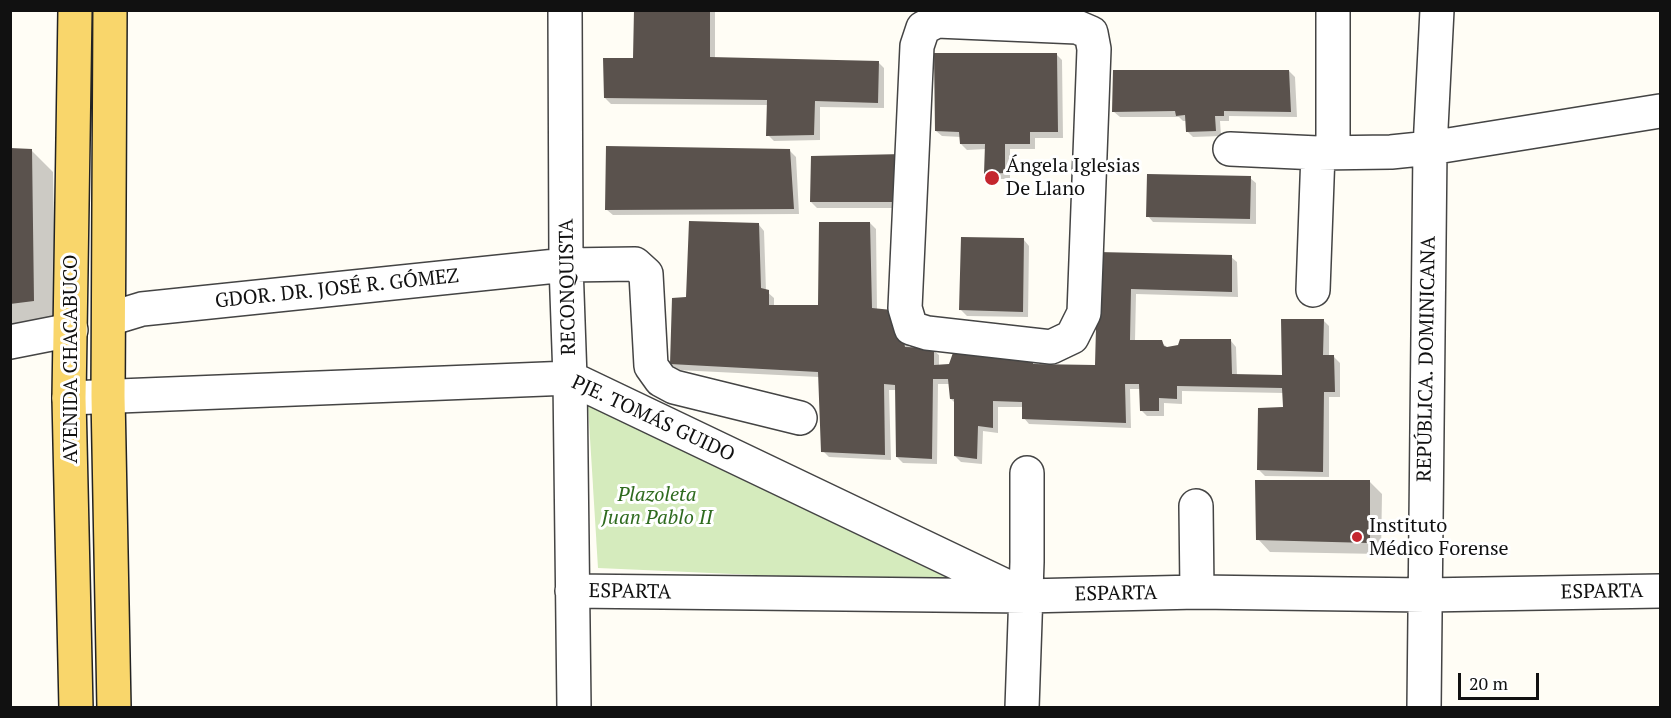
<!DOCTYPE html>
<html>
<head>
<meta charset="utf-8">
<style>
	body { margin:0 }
	#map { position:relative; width:1671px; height:718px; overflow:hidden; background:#fffdf5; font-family:"PT Serif",serif }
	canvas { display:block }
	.frame { position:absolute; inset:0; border:12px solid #111; pointer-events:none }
	.scale { position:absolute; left:1458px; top:673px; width:81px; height:27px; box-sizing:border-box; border:3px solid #111; border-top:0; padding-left:8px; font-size:18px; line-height:21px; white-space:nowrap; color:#111; -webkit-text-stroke:4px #fff; paint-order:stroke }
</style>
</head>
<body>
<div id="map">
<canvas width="1671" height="718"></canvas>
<div class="frame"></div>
<div class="scale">20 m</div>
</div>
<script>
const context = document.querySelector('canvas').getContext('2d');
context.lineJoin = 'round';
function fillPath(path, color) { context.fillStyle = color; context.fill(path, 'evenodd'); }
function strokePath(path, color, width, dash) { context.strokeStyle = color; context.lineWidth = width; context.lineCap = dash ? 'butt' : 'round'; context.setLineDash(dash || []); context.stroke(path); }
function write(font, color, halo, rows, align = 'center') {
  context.font = font + ' "PT Serif",serif'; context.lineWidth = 6; context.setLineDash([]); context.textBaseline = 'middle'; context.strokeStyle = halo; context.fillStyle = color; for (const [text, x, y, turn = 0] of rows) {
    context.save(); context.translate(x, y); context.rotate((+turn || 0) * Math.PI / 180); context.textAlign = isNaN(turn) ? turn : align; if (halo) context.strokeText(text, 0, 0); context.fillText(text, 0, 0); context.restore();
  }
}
fillPath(new Path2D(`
	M588 405 960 584 598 568Z`), '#d5ebbd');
fillPath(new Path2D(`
	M635 10H715V59L878 62 884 68V108L820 107V140L774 141 768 135V105L611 104 605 98 635 59Z
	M1056 54 1062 60 1063 138H1035V149H1010V179H992L986 173V149L967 150 961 144V137L942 136 936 131Z
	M1289 71 1295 77 1297 117 1229 116V121H1220L1221 136 1193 137 1187 131V121H1183L1179 117H1120L1114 112Z
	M10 150H31L53 172 56 323 10 329Z
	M790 151 796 157 799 214 613 215 607 210Z
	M910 161 911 208H817L811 202Z
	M1250 178 1256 183V224L1153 222 1148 216Z
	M870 223 876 229 877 310 910 348 933 350 939 355V366L1038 358V366L1097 367 1099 254 1231 257 1237 262 1238 297 1136 294 1135 341 1161 342 1168 348 1231 341 1236 347 1237 376 1284 377 1323 320 1329 326V357H1334L1340 363V397H1329V477L1265 476 1259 470 1284 409V393L1182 391V404L1164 403V416H1147L1141 410V389H1130L1131 428 1029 424 1024 418 1023 407H998V433L983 431 982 464 961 462 955 456V403L951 399 950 384H938L937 464 903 463 897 457V390H889L891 460 829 457 823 451 819 377 677 370 671 364 688 298 759 225 764 231 766 291 774 298V306L820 307Z
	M1024 240 1029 246 1028 317 967 316 961 310Z
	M1370 482 1382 494 1381 554 1270 552 1258 539Z`), '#0003');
fillPath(new Path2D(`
	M634 10H710V57L879 61 878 103 815 101 814 135 766 136 767 100 604 98 603 58H633Z
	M934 53H1057L1058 132H1030V144H1005V173L984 174 985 144H960L959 132 935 131Z
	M1113 70H1289L1291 112 1224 111V116H1215L1216 131 1186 132 1185 115 1176 116 1175 111 1112 112Z
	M606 146 790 149 794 209 605 210Z
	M10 148 32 149 34 301 10 304Z
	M904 154 906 202H810L811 156Z
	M1147 174 1251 176 1250 219 1146 217Z
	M689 221 759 223 761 288 769 290V305H818L819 222H870L872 308 892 310 897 337 904 341 905 347 934 348V365L949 364 955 347 1033 351V364L1095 365 1098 252 1232 255V292L1131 289 1130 340H1162L1164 346 1167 347 1178 345 1180 339H1231L1232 374 1282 375 1281 319H1324L1323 355H1334L1335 392H1324L1323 472 1257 470 1258 408 1283 407 1282 388 1177 386V399L1159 398V411H1140L1139 384H1125L1126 423 1022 419V402L993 401V428L978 426 977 459 954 456V399H950L948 379H933L932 459 896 457 895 385 884 384 885 455 821 452 818 372 670 364 672 298 686 297Z
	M961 237 1024 238 1023 312 959 310Z
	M1255 480H1370V543L1256 540Z`), '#5a524d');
const minor = new Path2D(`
	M565 10 566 265 570 378 574 708
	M1333 10V153
	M937 21 1077 27 1091 33 1094 49 1084 313 1072 337 1051 347 927 333 911 328 905 308 917 46 923 28Z
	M1230 149 1318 153 1391 152 1430 148 1660 111
	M1313 290 1318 153
	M109 319 142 309 566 265 635 264 646 274 651 366 661 380 674 387 800 418
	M10 342 71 330
	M69 398 570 378 1016 591
	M1196 506 1197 592
	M572 591 1026 596 1197 592 1425 595 1660 591
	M1022 708 1027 562V473
	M1424 708 1430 148 1437 10`);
const major = new Path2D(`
	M75 10 69 398 76 708
	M110 10 108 396 114 708`);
strokePath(minor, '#444', 36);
strokePath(major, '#222', 36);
strokePath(minor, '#fff', 33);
strokePath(major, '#f9d66b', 33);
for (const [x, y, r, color] of [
	[992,178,8,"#c4262e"],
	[1357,537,6,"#c4262e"]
]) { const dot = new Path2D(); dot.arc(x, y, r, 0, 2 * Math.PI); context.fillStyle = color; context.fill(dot); strokePath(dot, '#fff', 2); }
write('20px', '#111', '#fff', [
	["Ángela Iglesias",1006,166],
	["De Llano",1006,189],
	["Instituto",1369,526],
	["Médico Forense",1369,549]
], 'left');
write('20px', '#111', '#fff', [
	["RECONQUISTA",568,287,-91],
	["GDOR. DR. JOSÉ R. GÓMEZ",337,289,-6],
	["AVENIDA CHACABUCO",71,359,-90],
	["REPÚBLICA. DOMINICANA",1427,359,-89],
	["PJE. TOMÁS GUIDO",653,419,25],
	["ESPARTA",630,592,1],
	["ESPARTA",1602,592,-1],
	["ESPARTA",1116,594,-1]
]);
write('italic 20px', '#2f6b1f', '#fff', [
	["Plazoleta",657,495],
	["Juan Pablo II",657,518]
]);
</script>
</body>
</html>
